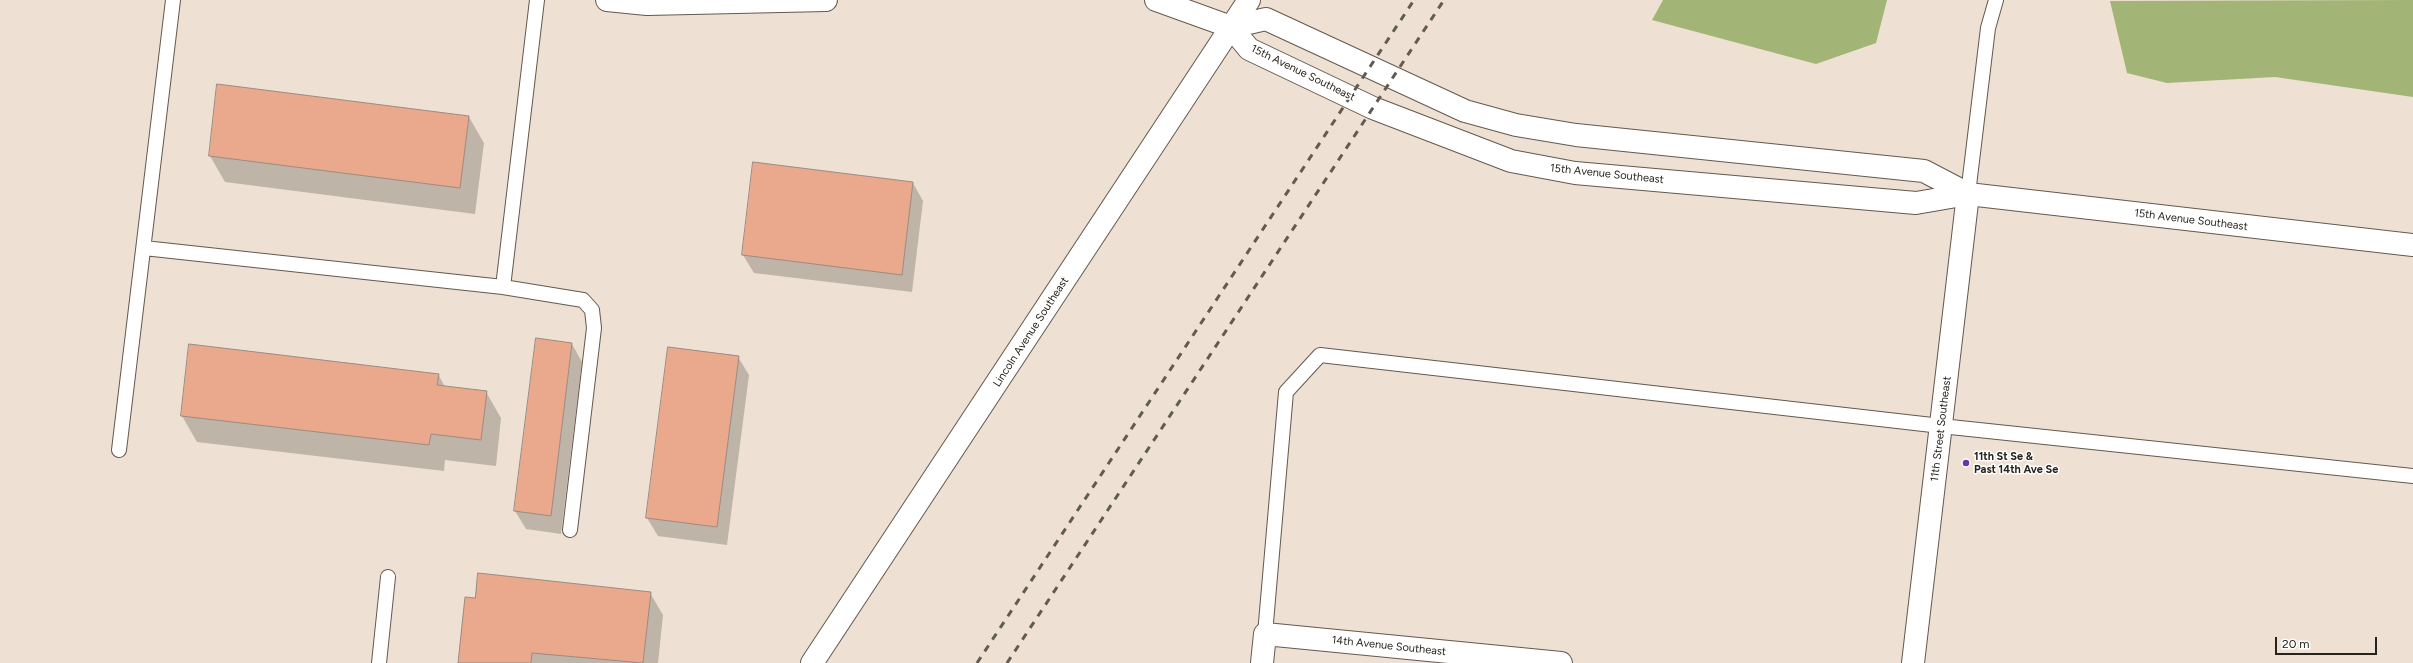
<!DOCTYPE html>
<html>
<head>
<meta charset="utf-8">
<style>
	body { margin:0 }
	#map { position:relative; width:2413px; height:663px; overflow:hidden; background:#eee1d3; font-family:Figtree,sans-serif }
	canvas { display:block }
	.scale { position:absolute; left:2275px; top:637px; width:102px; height:18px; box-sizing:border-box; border:2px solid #26221c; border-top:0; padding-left:5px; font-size:12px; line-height:14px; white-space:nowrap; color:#26221c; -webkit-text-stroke:3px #fff; paint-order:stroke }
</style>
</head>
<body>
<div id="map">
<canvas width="2413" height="663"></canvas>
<div class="scale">20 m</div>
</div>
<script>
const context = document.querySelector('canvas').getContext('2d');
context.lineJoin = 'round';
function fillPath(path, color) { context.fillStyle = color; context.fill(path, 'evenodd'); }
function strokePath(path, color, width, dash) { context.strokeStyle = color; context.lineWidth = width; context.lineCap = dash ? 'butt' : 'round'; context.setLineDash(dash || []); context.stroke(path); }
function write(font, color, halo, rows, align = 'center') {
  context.font = font + ' Figtree,sans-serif'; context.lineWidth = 3; context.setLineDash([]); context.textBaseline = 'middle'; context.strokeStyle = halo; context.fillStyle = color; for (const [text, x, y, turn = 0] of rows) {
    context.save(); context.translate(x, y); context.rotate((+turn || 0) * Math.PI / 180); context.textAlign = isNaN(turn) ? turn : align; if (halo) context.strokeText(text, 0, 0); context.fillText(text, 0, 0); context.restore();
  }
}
fillPath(new Path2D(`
	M1663 0H1887L1876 43 1816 64 1652 20Z
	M2413 0V97L2275 77 2167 83 2127 73 2110 1Z`), '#a2b576');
fillPath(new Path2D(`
	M218 86 469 117 484 143 475 214 225 182 210 156Z
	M913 183 923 201 912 292 754 273 743 255Z
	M572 344 582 362 561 534 526 529 515 511Z
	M738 357 749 375 727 545 658 536 647 518Z
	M438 374 445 387 486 392 501 418 496 466 445 460 444 471 197 442 182 416Z
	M650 593 663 615 658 663H459Z`), '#0003');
const building = new Path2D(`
	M217 84 469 116 460 188 209 156Z
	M753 162 913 182 902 275 742 255Z
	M536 338 572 343 551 516 514 511Z
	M189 344 439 374 437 385 487 391 481 440 431 434 429 445 181 416Z
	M668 347 739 356 717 527 646 518Z
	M478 573 651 592 643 663 532 653 531 663H458L465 597 475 598Z`);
fillPath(building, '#eaa88c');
strokePath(building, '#9b8a82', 1);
const lane = new Path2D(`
	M1968 194 1988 28 1996 0
	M144 248 503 287 583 300 592 310 594 328 570 530
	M503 287 537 0
	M119 450 173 0
	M1265 634 1286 392 1320 355 1941 426 2413 476
	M379 663 388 577`);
const street = new Path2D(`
	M1262 663 1265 634 1561 663
	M1913 663 1968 194`);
const secondary = new Path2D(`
	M607 0 647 4 826 0
	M1156 0 1231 27 1249 49 1373 108 1511 161 1575 173 1916 203 1968 194 2413 245
	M1231 27 1266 19 1465 111 1516 125 1576 135 1924 171 1968 194
	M812 663 1249 0`);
strokePath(lane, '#64594d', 16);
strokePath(street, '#64594d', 24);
strokePath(secondary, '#64594d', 24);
strokePath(lane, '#fff', 14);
strokePath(street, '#fff', 22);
strokePath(secondary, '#fff', 22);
strokePath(new Path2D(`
	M977 663 1414 0
	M1007 663 1444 0`), '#615b52', 3, [7, 7]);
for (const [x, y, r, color] of [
	[1966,463,4,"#6a34aa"]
]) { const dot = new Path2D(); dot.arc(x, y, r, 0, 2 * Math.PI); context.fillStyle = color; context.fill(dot); strokePath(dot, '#fff', 1.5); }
write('11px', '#26221c', '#fff', [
	["15th Avenue Southeast",1303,73,26],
	["15th Avenue Southeast",1607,174,6],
	["15th Avenue Southeast",2191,220,7],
	["Lincoln Avenue Southeast",1031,332,-57],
	["11th Street Southeast",1941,429,-83],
	["14th Avenue Southeast",1389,646,6]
]);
write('bold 11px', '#26221c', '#fff', [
	["11th St Se &",1974,457],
	["Past 14th Ave Se",1974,470]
], 'left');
</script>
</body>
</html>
